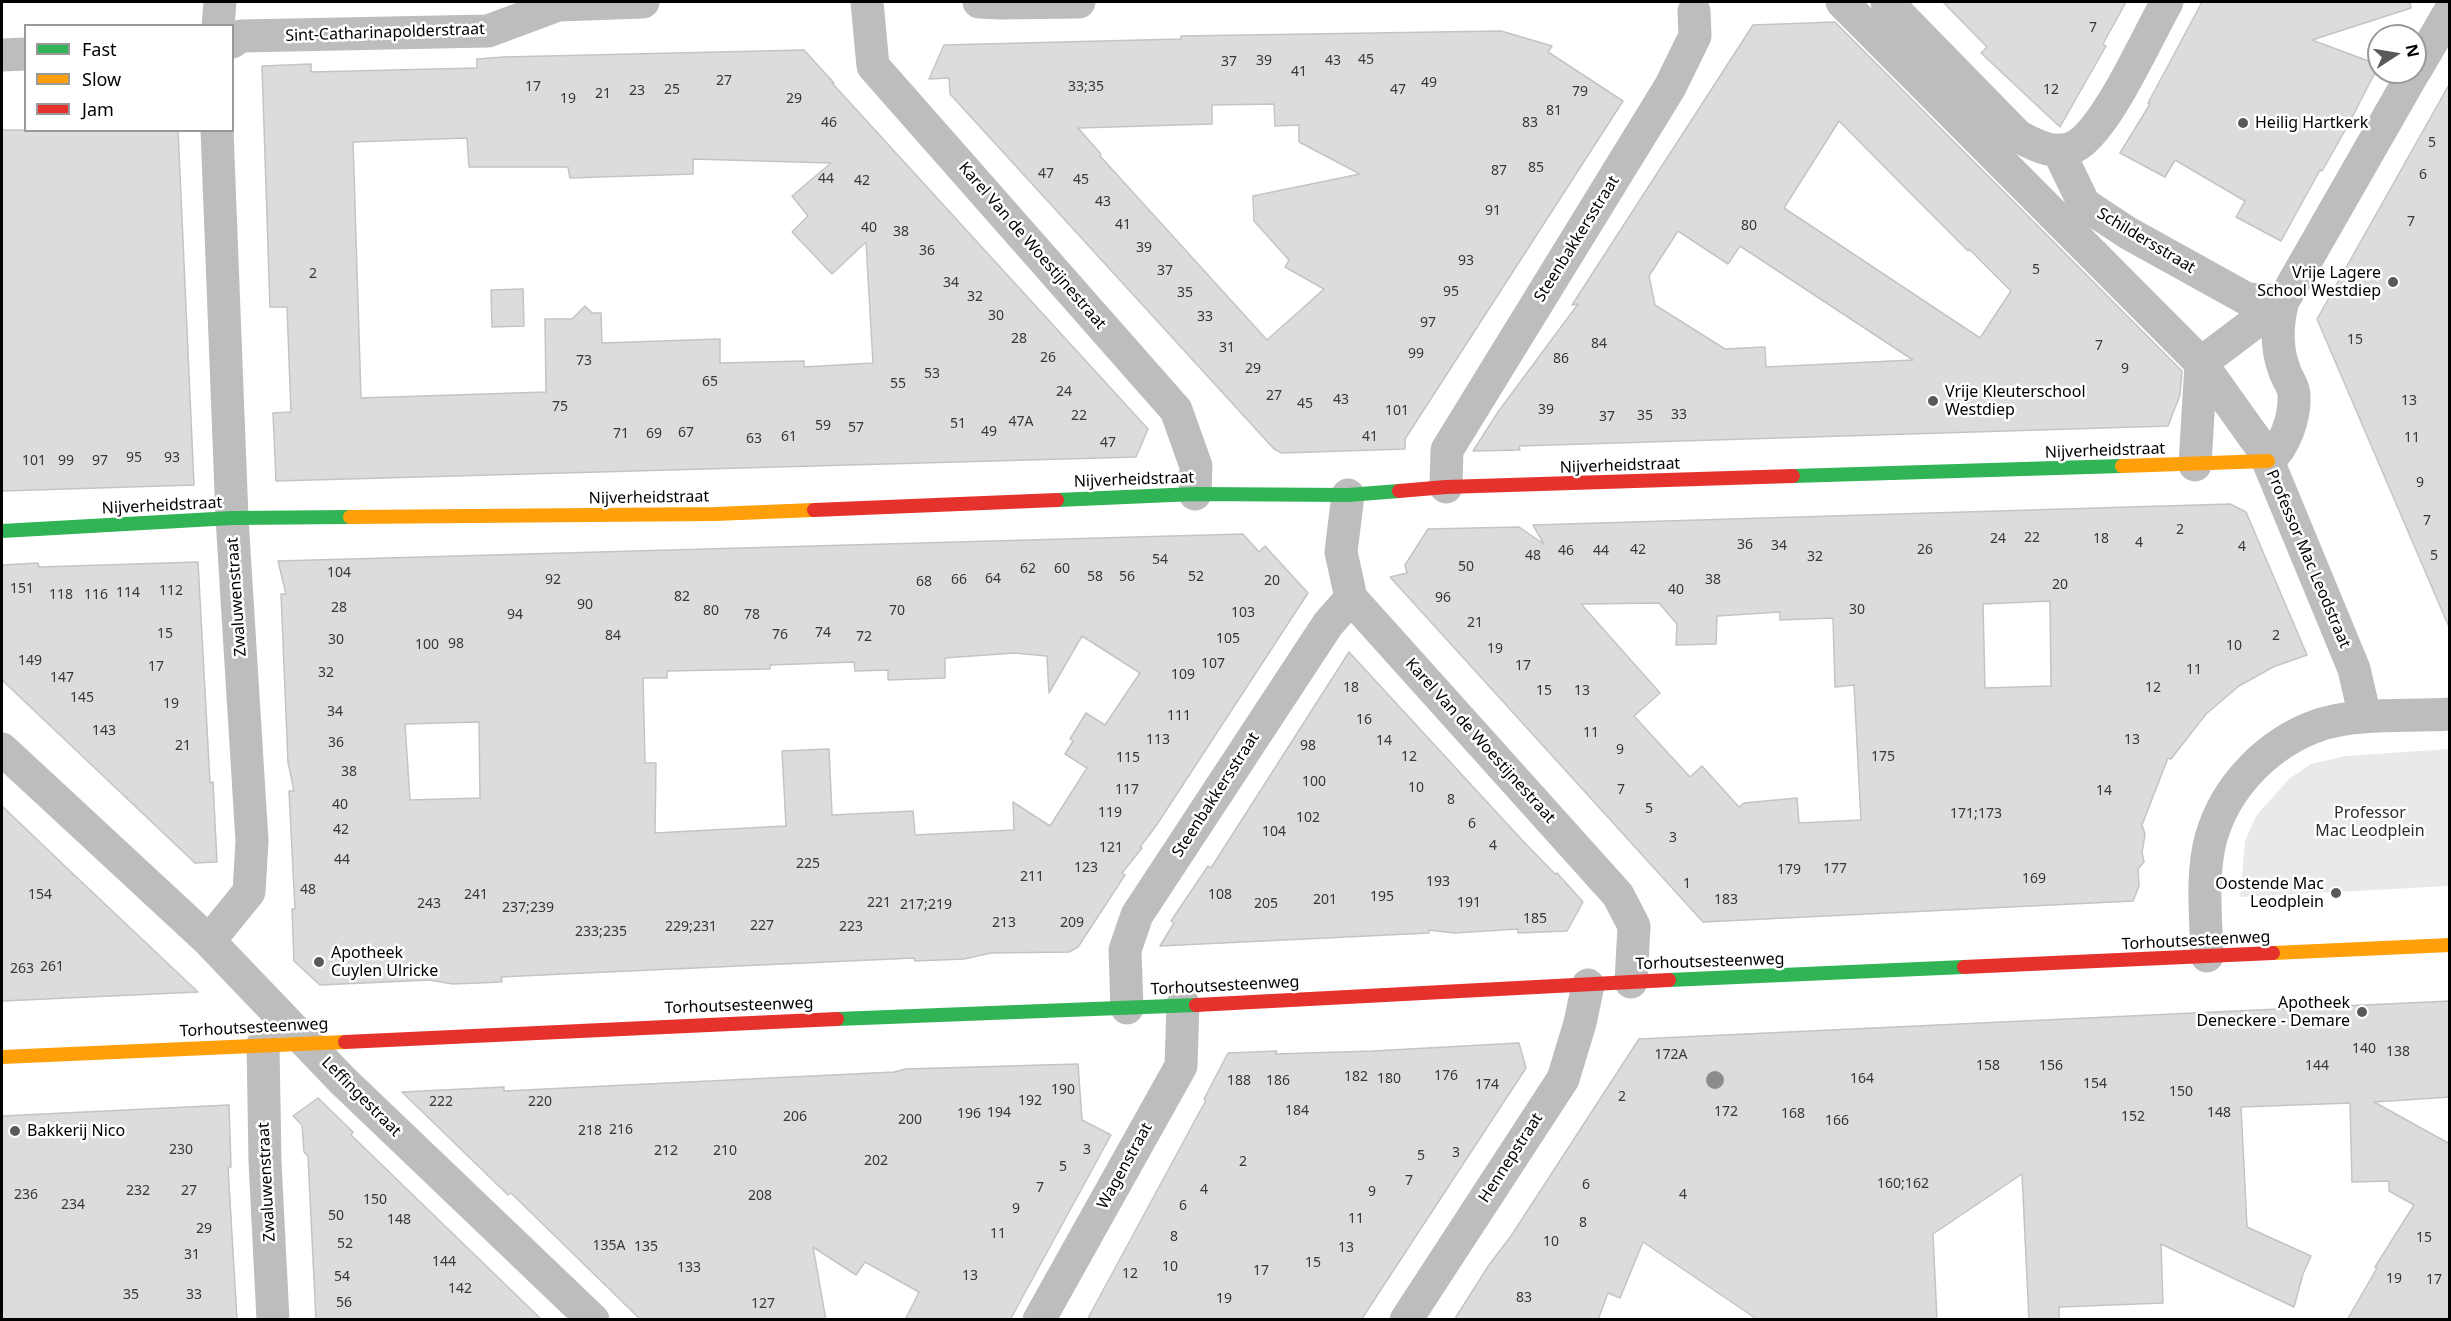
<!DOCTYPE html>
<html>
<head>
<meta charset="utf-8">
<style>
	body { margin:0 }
	#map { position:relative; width:2451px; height:1321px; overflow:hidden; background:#fff; font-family:"Noto Sans",sans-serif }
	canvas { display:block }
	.frame { position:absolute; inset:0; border:3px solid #000; pointer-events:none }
	.legend { position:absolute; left:24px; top:24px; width:210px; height:108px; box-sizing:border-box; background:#fff; border:2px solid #999; margin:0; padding:8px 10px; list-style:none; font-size:18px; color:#000 }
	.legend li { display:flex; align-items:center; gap:12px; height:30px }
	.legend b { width:30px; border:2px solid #999 }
	.north { position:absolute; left:2367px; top:24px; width:60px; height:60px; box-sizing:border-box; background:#fff; border:2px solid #999; border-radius:50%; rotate:78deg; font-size:16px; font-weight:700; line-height:24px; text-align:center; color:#000 }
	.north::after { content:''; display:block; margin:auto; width:21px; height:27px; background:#595959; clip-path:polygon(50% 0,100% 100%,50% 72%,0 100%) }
</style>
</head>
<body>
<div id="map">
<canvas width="2451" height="1321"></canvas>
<div class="frame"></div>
<ul class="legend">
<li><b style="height:8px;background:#30b455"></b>Fast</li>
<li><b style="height:8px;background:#ff9f0a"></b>Slow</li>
<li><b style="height:8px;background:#e5322d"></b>Jam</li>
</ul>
<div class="north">N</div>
</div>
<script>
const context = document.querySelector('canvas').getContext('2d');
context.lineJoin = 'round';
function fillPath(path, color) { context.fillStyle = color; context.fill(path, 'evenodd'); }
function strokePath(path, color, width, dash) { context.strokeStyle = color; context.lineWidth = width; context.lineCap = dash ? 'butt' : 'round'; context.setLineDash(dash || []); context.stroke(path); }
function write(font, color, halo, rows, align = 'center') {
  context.font = font + ' "Noto Sans",sans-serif'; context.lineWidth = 5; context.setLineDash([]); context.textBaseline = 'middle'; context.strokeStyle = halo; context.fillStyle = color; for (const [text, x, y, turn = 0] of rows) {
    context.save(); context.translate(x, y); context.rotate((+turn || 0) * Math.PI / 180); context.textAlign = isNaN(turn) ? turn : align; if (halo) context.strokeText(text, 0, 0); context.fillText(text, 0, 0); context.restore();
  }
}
fillPath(new Path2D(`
	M2449 749V886L2240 897 2245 841 2256 816 2289 779 2311 764 2346 756Z`), '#e9e9e9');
const building = new Path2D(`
	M1943 2H2126L2103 44 2106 46 2060 127 1981 53 1987 47Z
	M2202 2H2410L2411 8 2312 40 2379 65 2347 127 2322 171 2320 170 2281 241 2236 217 2245 201 2175 160 2165 177 2120 153 2150 104 2148 103Z
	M1835 22 2182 371 2180 395 2168 426 1519 446 1520 450 1473 451 1498 412 1578 304 1572 305 1753 25ZM1839 121 1968 251 1969 249 2011 291 1980 338 1784 208ZM1678 231 1728 264 1740 246 1913 360 1766 367 1765 347 1725 349 1655 305 1649 276Z
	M1501 31 1552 46 1548 52 1623 101 1405 439V449L1282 453 1274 449 950 94 949 78 929 79 944 45 1181 39V36ZM1274 104 1275 126 1299 125V142L1360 174 1253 196 1254 221 1289 260 1285 267 1324 289 1267 340 1100 156 1101 154 1078 128 1212 124V105Z
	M804 50 834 83H832L1148 429 1136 457 276 481 273 413 291 412 287 307H270L262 66 311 64V72L477 68V59L504 57ZM467 138 469 167H568L570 178 693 174V159L831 163 792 196 808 216 792 232 832 274 866 242 873 363 804 367V361L720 363V339L602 343 601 313H592L585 306 572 319H545L546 392 361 398 353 142Z
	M2450 83V627H2449L2317 319Z
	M2 130H178L194 485 2 491Z
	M523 289 524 326 492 327 491 290Z
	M2230 504 2246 512 2307 655 2273 667 2239 686 2206 714 2171 759 2168 758 2142 825 2145 834 2142 853 2144 862 2138 869 2139 886 2133 901 1703 922 1390 577 1407 573 1405 565 1428 529 1519 527 1544 544 1533 525ZM2050 601 2051 686 1985 688 1983 604ZM1659 603 1677 624 1676 645 1716 644 1717 616 1780 612V620L1833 618 1835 687 1854 685 1861 820 1799 823 1797 798 1744 803 1739 807 1702 766 1690 777 1634 716 1660 693 1581 604Z
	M1243 534 1259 552 1265 546 1308 593 1156 826 1140 847 1142 848 1122 873 1125 875 1078 947 1069 952 991 953 964 959 915 961 914 958 563 974 501 977 502 982 453 984 429 980 320 985 294 961 292 909H295L289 791H294L288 762 281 594H286L278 561ZM1082 636 1140 673 1105 725 1086 713 1070 739 1073 741 1065 754 1087 768 1050 826 1013 802 1014 830 915 835 913 811 832 815 829 749 782 751 786 826 655 833 656 763H645L643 678H667V671L770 669V665L854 662 855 671 888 670V680L945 678V658L1014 653 1047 656 1049 693ZM479 722 480 798 410 800 405 724Z
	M198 562 210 783 213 782 217 862 195 863 2 680V565L38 563 39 567Z
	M1349 652 1522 840 1555 874 1557 873 1583 902 1567 931 1518 933V929L1454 933 1429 930V933L1160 946 1174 923 1171 921 1208 866 1211 868Z
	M2 806 69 870 198 992 2 1001Z
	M2450 1001V1097L2374 1102 2450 1144V1320H2347L2377 1268 2375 1267 2414 1205 2389 1191V1181L2352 1182 2350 1103 2241 1107 2247 1227 2311 1256 2303 1274 2294 1307 2161 1244 2163 1303 2059 1307V1320H2029L2022 1174 1933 1234 1937 1320H1758L1643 1242 1620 1298 1608 1293 1598 1320H1454L1489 1265 1511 1236 1639 1039Z
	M1519 1043 1526 1068 1361 1320H1087L1206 1100 1204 1099 1228 1053 1277 1051 1275 1054 1373 1051Z
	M1078 1064 1082 1120 1111 1135 1010 1320H905L919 1292 865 1262 856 1275 813 1247 826 1320H641L511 1193 508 1195 402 1092 504 1087V1091L894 1072 906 1069Z
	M318 1098 353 1132 351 1135 542 1320H316L308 1156 304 1152 302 1125 293 1116Z
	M229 1105 231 1167H228L237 1320H2V1116Z`);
fillPath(building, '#dcdcdc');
strokePath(building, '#c4c4c4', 1.5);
strokePath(new Path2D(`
	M867 2 873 66 1176 410 1196 466 1195 494
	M979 2 999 3 1079 2
	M1842 2 2201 363 2261 447 2268 461 2354 669 2365 717
	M1887 2 2018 136C2036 146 2059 158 2079 144 2110 122 2147 37 2167 2
	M218 26 220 2
	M232 42 241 36 488 31 558 5 643 2
	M2 55 26 54
	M2415 71 2450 11
	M2058 150 2084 204 2128 233 2247 299 2283 301
	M2268 461C2285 446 2295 418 2294 395 2294 386 2286 377 2284 369 2276 347 2277 323 2283 301L2414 72
	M2195 465 2201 363 2283 301
	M1446 487 1447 450 1670 87 1695 36 1694 11
	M1348 495 1341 552 1351 598 1618 895 1634 926 1631 982
	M2 749 209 941 342 1080 593 1320
	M209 941 249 892 252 841 232 518 217 130
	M2207 956C2206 918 2201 875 2211 838 2226 785 2270 741 2322 724 2362 712 2408 717 2450 714
	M1127 1008 1125 950 1137 915 1328 624 1351 598
	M263 1044 265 1162 273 1320
	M1039 1320 1181 1066 1183 1004
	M1406 1320 1563 1079 1580 1023 1588 985`), '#bdbdbd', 33);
strokePath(new Path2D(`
	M1793 476 2122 466
	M1057 500 1195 494 1348 495 1399 491
	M2 531 232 518 350 517
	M1669 980 1964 967
	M837 1019 1196 1005`), '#30b455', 14);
strokePath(new Path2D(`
	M2122 466 2268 461
	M350 517 715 514 814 510
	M2273 953 2450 945
	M2 1057 345 1042`), '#ff9f0a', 14);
strokePath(new Path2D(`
	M1399 491 1446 487 1793 476
	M814 510 1057 500
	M1964 967 2273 953
	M1196 1005 1669 980
	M345 1042 837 1019`), '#e5322d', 14);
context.fillStyle = '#8c8c8c';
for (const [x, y] of [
	[1715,1080]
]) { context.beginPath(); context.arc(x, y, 9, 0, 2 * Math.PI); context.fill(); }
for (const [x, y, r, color] of [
	[2243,123,6,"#595959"],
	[2393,282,6,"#595959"],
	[1933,401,6,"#595959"],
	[2336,893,6,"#595959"],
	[319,962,6,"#595959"],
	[2362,1012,6,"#595959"],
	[15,1131,6,"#595959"]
]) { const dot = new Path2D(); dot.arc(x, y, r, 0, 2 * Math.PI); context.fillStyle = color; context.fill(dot); strokePath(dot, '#fff', 2); }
write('14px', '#373737', null, [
	["7",2093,28],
	["45",1366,60],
	["39",1264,61],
	["43",1333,61],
	["37",1229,62],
	["41",1299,72],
	["27",724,81],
	["49",1429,83],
	["17",533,87],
	["33;35",1086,87],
	["25",672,90],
	["47",1398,90],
	["12",2051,90],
	["23",637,91],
	["79",1580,92],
	["21",603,94],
	["19",568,99],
	["29",794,99],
	["81",1554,111],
	["46",829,123],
	["83",1530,123],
	["5",2432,143],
	["85",1536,168],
	["87",1499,171],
	["47",1046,174],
	["6",2423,175],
	["44",826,179],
	["45",1081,180],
	["42",862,181],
	["43",1103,202],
	["91",1493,211],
	["7",2411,222],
	["41",1123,225],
	["80",1749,226],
	["40",869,228],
	["38",901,232],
	["39",1144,248],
	["36",927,251],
	["93",1466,261],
	["5",2036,270],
	["37",1165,271],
	["2",313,274],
	["34",951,283],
	["95",1451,292],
	["35",1185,293],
	["32",975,297],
	["30",996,316],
	["33",1205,317],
	["97",1428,323],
	["28",1019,339],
	["15",2355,340],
	["84",1599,344],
	["7",2099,346],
	["31",1227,348],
	["99",1416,354],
	["26",1048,358],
	["86",1561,359],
	["73",584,361],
	["29",1253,369],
	["9",2125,369],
	["53",932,374],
	["65",710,382],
	["55",898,384],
	["24",1064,392],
	["27",1274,396],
	["43",1341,400],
	["13",2409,401],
	["45",1305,404],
	["75",560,407],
	["39",1546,410],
	["101",1397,411],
	["33",1679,415],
	["22",1079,416],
	["35",1645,416],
	["37",1607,417],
	["47A",1021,422],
	["51",958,424],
	["59",823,426],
	["57",856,428],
	["49",989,432],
	["67",686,433],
	["71",621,434],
	["69",654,434],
	["61",789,437],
	["41",1370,437],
	["11",2412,438],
	["63",754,439],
	["47",1108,443],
	["95",134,458],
	["93",172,458],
	["101",34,461],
	["99",66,461],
	["97",100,461],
	["9",2420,483],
	["7",2427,521],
	["2",2180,530],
	["22",2032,538],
	["24",1998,539],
	["18",2101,539],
	["4",2139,543],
	["36",1745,545],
	["34",1779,546],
	["4",2242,547],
	["42",1638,550],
	["26",1925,550],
	["46",1566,551],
	["44",1601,551],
	["48",1533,556],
	["5",2434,556],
	["32",1815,557],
	["54",1160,560],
	["50",1466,567],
	["62",1028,569],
	["60",1062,569],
	["104",339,573],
	["58",1095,577],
	["56",1127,577],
	["52",1196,577],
	["64",993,579],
	["92",553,580],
	["66",959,580],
	["38",1713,580],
	["20",1272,581],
	["68",924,582],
	["20",2060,585],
	["151",22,589],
	["40",1676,590],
	["112",171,591],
	["114",128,593],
	["118",61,595],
	["116",96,595],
	["82",682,597],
	["96",1443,598],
	["90",585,605],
	["28",339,608],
	["30",1857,610],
	["80",711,611],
	["70",897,611],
	["103",1243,613],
	["94",515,615],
	["78",752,615],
	["21",1475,623],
	["74",823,633],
	["15",165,634],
	["76",780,635],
	["84",613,636],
	["2",2276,636],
	["72",864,637],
	["105",1228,639],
	["30",336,640],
	["98",456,644],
	["100",427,645],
	["10",2234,646],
	["19",1495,649],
	["149",30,661],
	["107",1213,664],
	["17",1523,666],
	["17",156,667],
	["11",2194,670],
	["32",326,673],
	["109",1183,675],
	["147",62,678],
	["18",1351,688],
	["12",2153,688],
	["15",1544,691],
	["13",1582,691],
	["145",82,698],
	["19",171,704],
	["34",335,712],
	["111",1179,716],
	["16",1364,720],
	["143",104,731],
	["11",1591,733],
	["113",1158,740],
	["13",2132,740],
	["14",1384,741],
	["36",336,743],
	["21",183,746],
	["98",1308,746],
	["9",1620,750],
	["12",1409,757],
	["175",1883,757],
	["115",1128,758],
	["38",349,772],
	["100",1314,782],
	["10",1416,788],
	["117",1127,790],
	["7",1621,790],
	["14",2104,791],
	["8",1451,800],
	["40",340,805],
	["5",1649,809],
	["119",1110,813],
	["171;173",1976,814],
	["102",1308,818],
	["6",1472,824],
	["42",341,830],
	["104",1274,832],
	["3",1673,838],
	["4",1493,846],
	["121",1111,848],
	["44",342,860],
	["225",808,864],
	["123",1086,868],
	["177",1835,869],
	["179",1789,870],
	["211",1032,877],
	["169",2034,879],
	["193",1438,882],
	["1",1687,884],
	["48",308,890],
	["154",40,895],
	["241",476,895],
	["108",1220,895],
	["195",1382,897],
	["201",1325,900],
	["183",1726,900],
	["221",879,903],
	["191",1469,903],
	["243",429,904],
	["205",1266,904],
	["217;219",926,905],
	["237;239",528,908],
	["185",1535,919],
	["213",1004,923],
	["209",1072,923],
	["227",762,926],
	["229;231",691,927],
	["223",851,927],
	["233;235",601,932],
	["261",52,967],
	["263",22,969],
	["140",2364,1049],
	["138",2398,1052],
	["172A",1671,1055],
	["158",1988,1066],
	["156",2051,1066],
	["144",2317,1066],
	["176",1446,1076],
	["182",1356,1077],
	["180",1389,1079],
	["164",1862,1079],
	["188",1239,1081],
	["186",1278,1081],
	["154",2095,1084],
	["174",1487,1085],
	["190",1063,1090],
	["150",2181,1092],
	["2",1622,1097],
	["192",1030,1101],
	["222",441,1102],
	["220",540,1102],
	["184",1297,1111],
	["172",1726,1112],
	["194",999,1113],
	["148",2219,1113],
	["196",969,1114],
	["168",1793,1114],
	["206",795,1117],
	["152",2133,1117],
	["200",910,1120],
	["166",1837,1121],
	["216",621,1130],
	["218",590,1131],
	["230",181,1150],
	["3",1087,1150],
	["212",666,1151],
	["210",725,1151],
	["3",1456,1153],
	["5",1421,1156],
	["202",876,1161],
	["2",1243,1162],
	["5",1063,1167],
	["7",1409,1181],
	["160;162",1903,1184],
	["6",1586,1185],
	["7",1040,1188],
	["4",1204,1190],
	["232",138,1191],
	["27",189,1191],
	["9",1372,1192],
	["236",26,1195],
	["4",1683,1195],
	["208",760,1196],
	["150",375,1200],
	["234",73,1205],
	["6",1183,1206],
	["9",1016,1209],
	["50",336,1216],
	["11",1356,1219],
	["148",399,1220],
	["8",1583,1223],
	["29",204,1229],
	["11",998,1234],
	["8",1174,1237],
	["15",2424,1238],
	["10",1551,1242],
	["52",345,1244],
	["135A",609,1246],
	["135",646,1247],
	["13",1346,1248],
	["31",192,1255],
	["144",444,1262],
	["15",1313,1263],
	["10",1170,1267],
	["133",689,1268],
	["17",1261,1271],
	["12",1130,1274],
	["13",970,1276],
	["54",342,1277],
	["19",2394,1279],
	["17",2434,1280],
	["142",460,1289],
	["35",131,1295],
	["33",194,1295],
	["83",1524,1298],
	["19",1224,1299],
	["56",344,1303],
	["127",763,1304]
]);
write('16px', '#000', '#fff', [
	["Sint-Catharinapolderstraat",385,33,-2],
	["Steenbakkersstraat",1577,239,-58],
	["Schildersstraat",2146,241,31],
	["Karel Van de Woestijnestraat",1032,246,49],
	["Nijverheidstraat",2105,451,-2],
	["Nijverheidstraat",1620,466,-2],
	["Nijverheidstraat",1134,480,-2],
	["Nijverheidstraat",649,498,-1],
	["Nijverheidstraat",162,506,-3],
	["Professor Mac Leodstraat",2308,559,67],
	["Zwaluwenstraat",237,597,-94],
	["Karel Van de Woestijnestraat",1480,741,48],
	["Steenbakkersstraat",1216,795,-57],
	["Torhoutsesteenweg",2196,941,-3],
	["Torhoutsesteenweg",1710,962,-2],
	["Torhoutsesteenweg",1225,986,-3],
	["Torhoutsesteenweg",739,1006,-2],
	["Torhoutsesteenweg",254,1028,-3],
	["Leffingestraat",361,1097,45],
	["Hennepstraat",1511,1158,-57],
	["Wagenstraat",1125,1166,-61],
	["Zwaluwenstraat",267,1182,-93]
]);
write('16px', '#000', '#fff', [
	["Heilig Hartkerk",2255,123],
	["Vrije Lagere",2381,273,"right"],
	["School Westdiep",2381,291,"right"],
	["Vrije Kleuterschool",1945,392],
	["Westdiep",1945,410],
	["Oostende Mac",2324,884,"right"],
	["Leodplein",2324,902,"right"],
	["Apotheek",331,953],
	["Cuylen Ulricke",331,971],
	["Apotheek",2350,1003,"right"],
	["Deneckere - Demare",2350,1021,"right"],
	["Bakkerij Nico",27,1131]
], 'left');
write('16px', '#2e2e2e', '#fff', [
	["Professor",2370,813],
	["Mac Leodplein",2370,831]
]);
</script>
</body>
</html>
